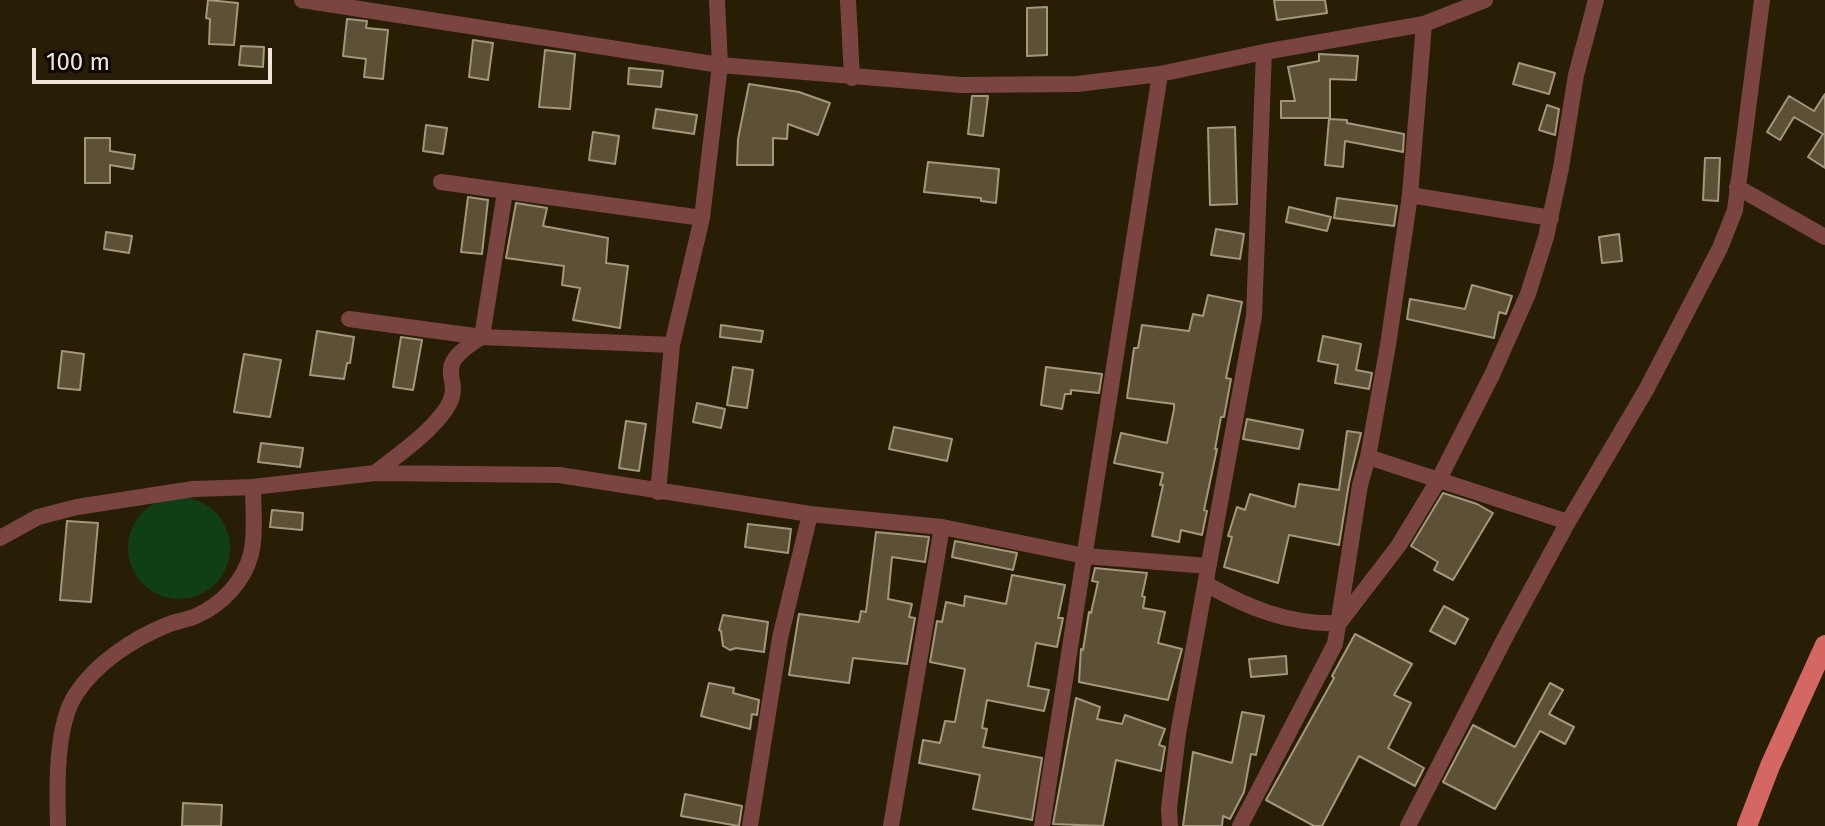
<!DOCTYPE html>
<html>
<head>
<meta charset="utf-8">
<style>
	body { margin:0 }
	#map { position:relative; width:1825px; height:826px; overflow:hidden; background:#281e05; font-family:"Fira Sans",sans-serif }
	canvas { display:block }
	.scale { position:absolute; left:32px; top:48px; width:240px; height:36px; box-sizing:border-box; border:4px solid #eee7d8; border-top:0; padding-left:10px; font-size:24px; line-height:28px; white-space:nowrap; color:#eee7d8; -webkit-text-stroke:6px #0d0802; paint-order:stroke }
</style>
</head>
<body>
<div id="map">
<canvas width="1825" height="826"></canvas>
<div class="scale">100 m</div>
</div>
<script>
const context = document.querySelector('canvas').getContext('2d');
context.lineJoin = 'round';
function fillPath(path, color) { context.fillStyle = color; context.fill(path, 'evenodd'); }
function strokePath(path, color, width, dash) { context.strokeStyle = color; context.lineWidth = width; context.lineCap = dash ? 'butt' : 'round'; context.setLineDash(dash || []); context.stroke(path); }
fillPath(new Path2D(`
	M128 548a51 51 0 1 1 102 0a51 51 0 1 1-102 0Z`), '#103e15');
const building = new Path2D(`
	M208 0 238 3 234 45 209 44 210 19 206 18Z
	M1274 0H1325L1327 13 1277 20Z
	M1047 7V55L1027 56V8Z
	M347 19 367 21 366 28 388 30 383 79 364 77 366 59 343 56Z
	M473 40 493 43 488 80 469 77Z
	M241 46 264 47 263 67 239 65Z
	M545 50 575 54 570 109 539 107Z
	M1319 54 1358 56 1356 80 1330 79V118H1281V101H1295L1288 67 1319 61Z
	M1519 63 1555 73 1549 94 1513 84Z
	M629 68 663 71 661 87 628 84Z
	M749 84 799 92 830 103 818 135 788 124 787 139 773 138V165H737L738 139Z
	M1825 94V168L1808 157 1823 134 1794 117 1780 140 1767 132 1789 96 1814 111Z
	M972 96H988L983 136 968 134Z
	M1547 105 1559 109 1555 135 1539 130Z
	M656 109 697 115 694 134 653 128Z
	M1329 119 1347 120V123L1404 134 1403 152 1345 141 1343 167 1325 165Z
	M426 125 447 128 443 154 423 151Z
	M1235 127 1237 204 1210 205 1208 128Z
	M593 132 619 136 615 164 589 160Z
	M85 138H110V151L135 155 133 169 110 165V183H85Z
	M1705 158H1720L1718 201 1703 200Z
	M928 162 999 169 996 203 981 201V198L924 192Z
	M468 197 488 200 482 254 461 252Z
	M1337 198 1397 206 1394 226 1334 218Z
	M516 203 547 208 543 226 608 238 606 263 628 266 620 328 573 320 580 288 562 285 564 266 506 258Z
	M1289 207 1331 217 1327 231 1286 222Z
	M1216 229 1244 234 1240 259 1211 255Z
	M106 232 132 236 129 253 104 249Z
	M1619 234 1622 261 1602 263 1599 237Z
	M1472 285 1512 296 1506 314 1499 312 1494 338 1407 319 1410 299 1465 309Z
	M1208 295 1242 302 1226 378 1231 379 1224 417H1221L1215 449H1217L1204 510 1207 511 1202 535 1181 530 1179 542 1152 536 1163 485H1160L1163 473 1114 463 1121 433 1167 443 1174 409V404L1127 398 1134 348H1138L1142 325 1189 331 1193 314 1203 316Z
	M721 325 763 331 761 342 720 337Z
	M317 331 354 337 350 363H347L344 379 310 375Z
	M1323 336 1361 344 1356 370 1372 373 1369 389 1335 383 1338 365 1318 361Z
	M401 337 422 340 413 390 393 387Z
	M62 351 84 354 80 390 58 388Z
	M244 354 281 360 270 417 234 412Z
	M733 367 753 370 747 408 727 405Z
	M1046 367 1102 374 1099 393 1071 390V394H1065L1062 409 1041 405Z
	M697 403 725 409 721 428 693 422Z
	M1247 419 1303 430 1299 449 1243 439Z
	M626 421 646 424 639 471 619 468Z
	M894 427 952 439 947 461 889 449Z
	M1347 431 1361 433 1349 483 1339 545 1289 535 1278 583 1224 567 1232 537 1228 536 1237 507 1245 510 1250 494 1295 507 1299 484 1339 490Z
	M261 443 303 448 300 467 258 462Z
	M1443 493 1477 504 1493 513 1453 580 1434 570 1438 562 1411 546Z
	M272 510 303 513 302 530 270 527Z
	M67 521 98 523 91 602 60 600Z
	M748 524 791 529 788 553 745 547Z
	M876 532 929 537 925 562 892 557 888 599 912 604 909 617 915 618 907 664 853 658 849 683 789 675 799 614 859 622 861 611 866 612Z
	M955 541 1017 553 1013 570 952 557Z
	M1095 568 1147 573 1142 596 1145 597 1143 608 1165 612 1158 643 1182 649 1168 700 1079 682 1081 649 1083 650 1089 612 1091 613 1098 582 1092 581Z
	M1012 575 1065 585 1058 618H1063L1057 647 1036 643 1028 686 1049 690 1044 711 987 700 982 728 987 729 983 747 1042 758 1032 820 973 809 980 775 919 763 923 740 940 743 945 721 955 722 965 669 930 662 937 621 942 622 946 602 964 606 965 596 1006 604Z
	M1444 606 1468 619 1455 644 1430 631Z
	M723 615 768 622 764 652 736 648 730 650 723 646 721 631 719 630Z
	M1355 634 1412 664 1394 695 1411 703 1388 748 1424 768 1415 786 1359 756 1322 826H1314L1266 800 1334 678 1332 676Z
	M1286 656 1287 674 1251 677 1249 659Z
	M709 683 734 688 733 693 759 700 757 715 752 714 750 729 701 716Z
	M1550 683 1563 690 1549 714 1574 727 1565 744 1540 731 1495 809 1443 782 1473 725 1515 747Z
	M1076 698 1100 707 1097 719 1122 724 1125 715 1165 729 1159 745 1165 747 1161 771 1116 760 1103 826 1053 824Z
	M1242 712 1264 716 1256 755 1251 754 1244 792 1230 819 1223 816 1222 826H1183L1193 752 1232 763Z
	M685 794 742 806 739 826 681 816Z
	M183 803 222 805 221 826H182Z`);
fillPath(building, '#5c5036');
strokePath(building, '#a4977b', 2);
strokePath(new Path2D(`
	M302 0 720 65 961 85 1077 84 1160 74 1264 52 1424 24 1485 0
	M848 0 852 78
	M441 182 702 218
	M1737 187 1825 237
	M1410 195 1551 218
	M349 319 482 337 672 345
	M1368 457 1568 522
	M375 473C399 454 428 435 446 409 468 376 425 371 482 337L505 192
	M658 492 672 345 702 218 720 65 717 0
	M0 538 38 517 77 507 193 489 253 487 375 473 559 475 810 514 942 527 1085 556 1208 566
	M1206 584C1248 608 1290 625 1339 623
	M1340 622 1399 545 1439 479 1492 375 1528 294 1546 237 1561 168 1576 75 1596 0
	M58 826C57 790 55 725 76 694 96 663 133 639 167 625 176 621 187 620 196 616 221 605 244 582 251 554 256 534 253 508 253 487
	M750 826 780 638 810 514
	M891 826 942 527
	M1042 826 1160 74
	M1170 826 1169 808 1178 734 1254 316 1264 52
	M1240 826 1335 644 1360 485 1368 457 1388 345 1410 195 1424 24
	M1408 826 1507 634 1568 522 1646 390 1720 248 1735 210 1762 0`), '#7a4541', 16);
strokePath(new Path2D(`
	M1747 826 1770 766 1825 645`), '#d46761', 20);
</script>
</body>
</html>
